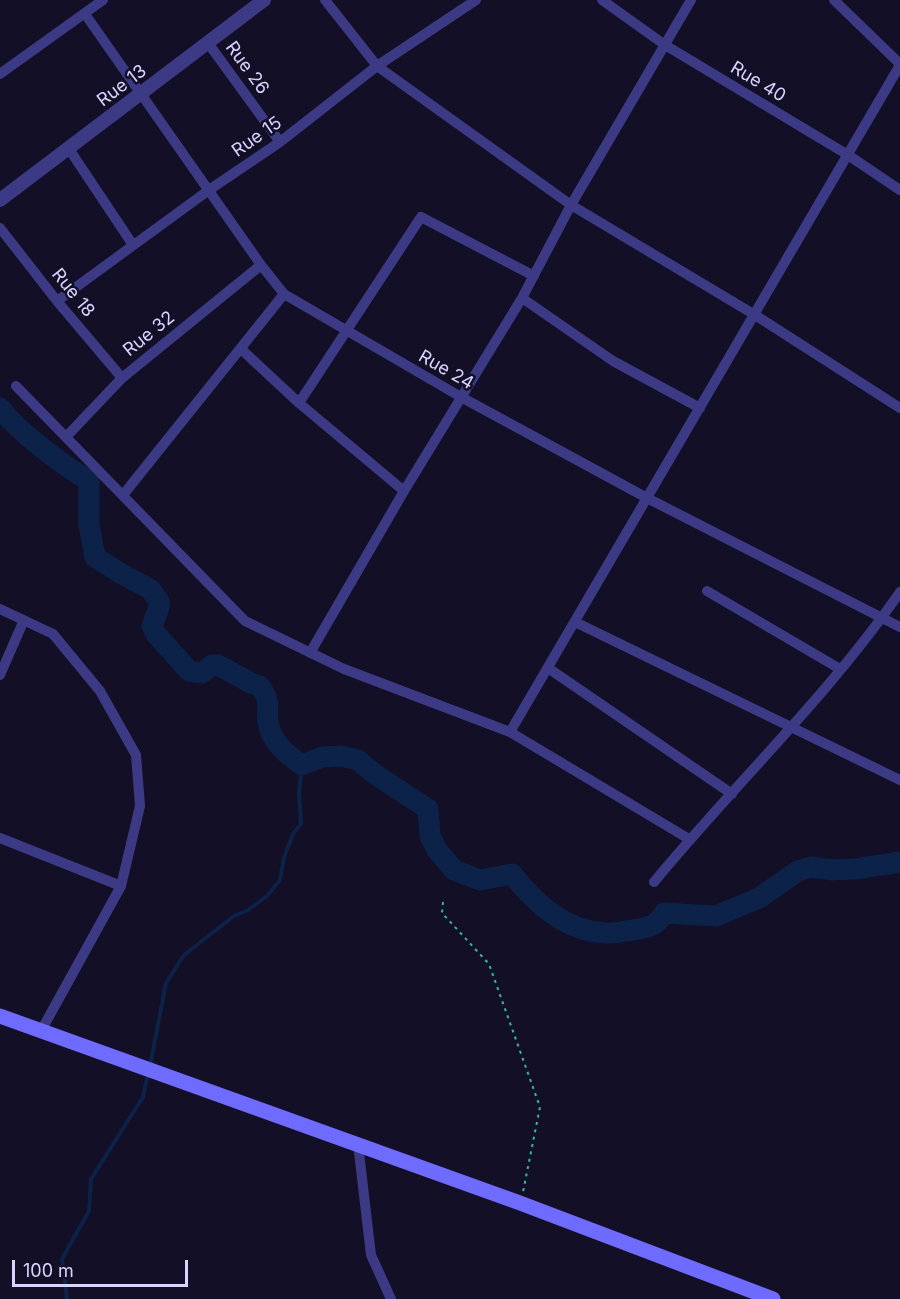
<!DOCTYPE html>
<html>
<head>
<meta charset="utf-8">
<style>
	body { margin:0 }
	#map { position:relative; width:900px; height:1299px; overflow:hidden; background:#130f26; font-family:Inter,sans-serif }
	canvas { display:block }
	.scale { position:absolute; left:12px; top:1260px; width:176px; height:27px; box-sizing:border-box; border:3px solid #d9d4ff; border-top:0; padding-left:8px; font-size:18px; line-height:21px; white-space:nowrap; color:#d9d4ff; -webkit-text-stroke:4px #130f26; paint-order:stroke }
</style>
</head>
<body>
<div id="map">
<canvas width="900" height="1299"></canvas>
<div class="scale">100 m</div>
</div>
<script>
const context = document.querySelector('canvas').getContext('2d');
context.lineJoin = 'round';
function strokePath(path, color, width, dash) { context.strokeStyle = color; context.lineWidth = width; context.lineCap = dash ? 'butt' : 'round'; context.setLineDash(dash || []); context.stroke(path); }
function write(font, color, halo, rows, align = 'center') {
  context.font = font + ' Inter,sans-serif'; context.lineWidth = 5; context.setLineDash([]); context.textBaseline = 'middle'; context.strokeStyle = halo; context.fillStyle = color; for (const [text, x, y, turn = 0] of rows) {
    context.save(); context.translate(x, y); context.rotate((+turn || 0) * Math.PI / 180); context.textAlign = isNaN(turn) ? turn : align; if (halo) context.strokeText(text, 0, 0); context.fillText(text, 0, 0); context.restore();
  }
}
strokePath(new Path2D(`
	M150 1066 166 983 184 955 234 916 248 910 267 896 280 880 284 857 293 834 301 824 299 793 302 765
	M67 1299 62 1259 89 1211 91 1179 143 1097 148 1073`), '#0c2248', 4);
strokePath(new Path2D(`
	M0 408C21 434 60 463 89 481V525L95 557 120 573 150 589 159 601V607L152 626 156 634 189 671 202 673 212 665H218L251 683 260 686C272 703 266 705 268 722 271 742 286 754 302 765L322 757 340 756 358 760 376 775 428 809 430 836 437 850 454 870 480 880 512 874C535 903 565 931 605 933 613 934 624 931 633 930 647 928 656 927 664 913L716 916 759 898 798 871 811 867 833 870 855 869 900 862`), '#0c2248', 21);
strokePath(new Path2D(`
	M443 902 442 913 489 964 540 1107 523 1192`), '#2fb8b0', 2, [3, 4.5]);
strokePath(new Path2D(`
	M325 0 377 66 571 205 755 315 900 408
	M602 0 665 45 848 155 900 190
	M834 0 900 64
	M85 14 261 265 284 294 461 397 647 498 900 627
	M208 43 280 142
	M0 74 103 0
	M69 149 133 245
	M0 228 57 301 122 378
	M522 298 613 361 700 408
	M57 301 209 190 280 142 377 66 476 0
	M241 349 299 403 404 491
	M16 386 245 621 344 669 510 732 689 839
	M299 403 421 217 534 276
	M66 437 122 378 261 265
	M123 495 284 294
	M707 591 840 669
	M0 609 53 634 100 691 136 755 140 806 121 886 41 1031
	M575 622 900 780
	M310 653 404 491 522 298 571 205 691 0
	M548 668 732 794
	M0 675 24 620
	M510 732 900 65
	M0 838 121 886
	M654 882C734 785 828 696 900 592
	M358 1144 371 1255 391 1299`), '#3d3a85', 10);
strokePath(new Path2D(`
	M0 200 264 0`), '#3d3a85', 14);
strokePath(new Path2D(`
	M0 1016 520 1203 773 1299`), '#6f6bff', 15);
write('18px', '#d9d4ff', '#130f26', [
	["Rue 26",247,68,54],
	["Rue 40",758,82,31],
	["Rue 13",122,86,-37],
	["Rue 15",257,137,-35],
	["Rue 18",73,293,51],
	["Rue 32",149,334,-39],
	["Rue 24",446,370,30]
]);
</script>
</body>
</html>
